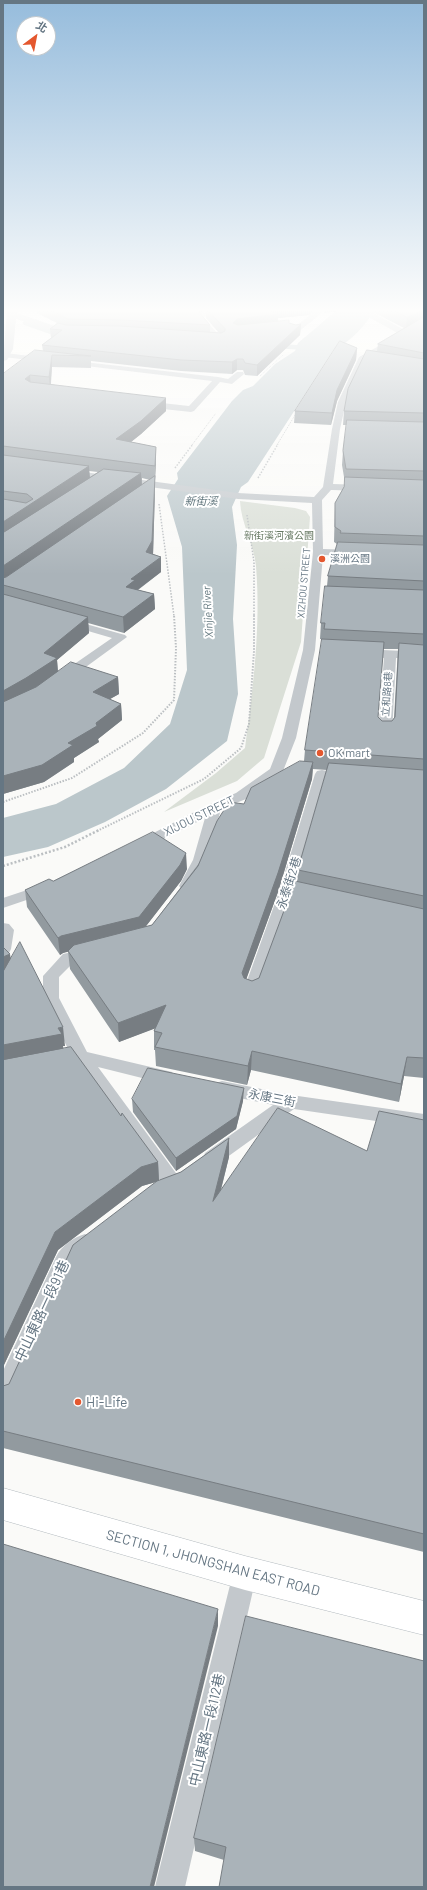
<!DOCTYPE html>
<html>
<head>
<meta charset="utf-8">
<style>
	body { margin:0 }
	#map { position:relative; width:427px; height:1890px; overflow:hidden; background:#fafaf8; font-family:Barlow,"Noto Sans TC",sans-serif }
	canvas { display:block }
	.frame { position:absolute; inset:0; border:4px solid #657683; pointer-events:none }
	.north { position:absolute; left:16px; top:16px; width:40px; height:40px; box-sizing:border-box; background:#fff; border:1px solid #c1c8cd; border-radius:50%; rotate:32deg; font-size:11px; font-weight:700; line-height:16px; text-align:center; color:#657683 }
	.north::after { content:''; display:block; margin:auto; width:14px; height:18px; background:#e4572e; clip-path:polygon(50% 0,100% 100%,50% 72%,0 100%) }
</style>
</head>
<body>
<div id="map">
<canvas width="427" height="1890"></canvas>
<div class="frame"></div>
<div class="north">北</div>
</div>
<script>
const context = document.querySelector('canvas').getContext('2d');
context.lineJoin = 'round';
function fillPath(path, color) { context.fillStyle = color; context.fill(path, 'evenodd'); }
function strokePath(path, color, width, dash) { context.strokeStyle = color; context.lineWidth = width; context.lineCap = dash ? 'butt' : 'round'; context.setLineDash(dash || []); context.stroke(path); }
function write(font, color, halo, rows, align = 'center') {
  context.font = font + ' Barlow,"Noto Sans TC",sans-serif'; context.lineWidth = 4; context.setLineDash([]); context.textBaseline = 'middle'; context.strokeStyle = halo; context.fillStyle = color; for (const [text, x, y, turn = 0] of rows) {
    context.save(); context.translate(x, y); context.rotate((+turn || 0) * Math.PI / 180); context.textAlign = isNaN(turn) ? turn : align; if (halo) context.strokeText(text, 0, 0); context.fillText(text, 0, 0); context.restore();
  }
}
fillPath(new Path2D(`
	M240 501 295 508 306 511 310 517 301 642 264 758 237 781 164 812 216 773 245 748C253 688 261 627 256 566 254 544 241 524 240 501Z`), '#dadfd7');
fillPath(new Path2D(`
	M337 310H375C364 327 352 340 334 350L248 482 241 487 232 507 237 545 233 619 238 694 227 741 166 789 105 822 48 847 3 857V818L56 804 124 768 170 724 187 670 182 547 167 496 178 479 177 473 232 401 243 390 253 386 275 364 295 351 298 343Z`), '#bbc7cb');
strokePath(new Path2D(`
	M25 323 62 336
	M276 346 309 348`), '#bbc7cb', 4.5);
const secondary = new Path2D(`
	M3 1488 245 1556 424 1601V1635L245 1590 3 1520Z`);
strokePath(secondary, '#b3babf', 1);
strokePath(new Path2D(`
	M260 376 283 355
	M192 445 216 413
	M277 445 295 415`), '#bbbfc2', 1, [1, 1]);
strokePath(new Path2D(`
	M175 468 193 444
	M258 478 278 444
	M159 504 174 616
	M247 515 254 562V616`), '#bbbfc2', 1.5, [1.5, 1.5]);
strokePath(new Path2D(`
	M3 802 72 778 143 733 174 700 176 648 174 615
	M97 831 204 779 241 748 249 724 254 651V615`), '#bbbfc2', 2, [1.5, 1.5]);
strokePath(new Path2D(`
	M3 866 65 847 99 830`), '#bbbfc2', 2.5, [2, 2]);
fillPath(new Path2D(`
	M227 310H252L248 312 203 317 224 341 220 343 207 342V338H214L194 315 198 313Z
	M317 310H325L290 339H284V335Z
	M8 312H14L75 333 71 335H64L8 316Z
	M424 321V326L366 358 346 402 340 429 333 484 367 485 372 488 367 491 331 490 322 500 323 549 357 550 362 553 357 556 323 555 315 650 296 738 283 771 265 787 246 799 221 809 207 860 195 886 192 889 187 891 182 889 179 886 193 860 205 818 144 849H134L132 846 134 843 210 804 236 793 270 769 282 738 303 650 313 552 312 503 238 499 69 476 64 473 69 470 238 493 314 497 323 487 332 429 338 402 359 357Z
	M6 353 46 358 50 360 46 362 3 357V354Z
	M66 360 218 377 228 379 237 372H243L244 374 232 384 220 382 194 411 191 412 144 407 140 404 144 401 189 406 212 381 69 364H66Z
	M68 619 125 635 127 637 68 680 64 681 58 677 60 674 112 638 64 624 62 622Z
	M362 649 424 652V660L396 658 392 734 390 737H380L378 734 384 658 358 656 356 653Z
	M322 770 327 771 329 774 295 892 259 992 257 996 251 998 245 996 243 992 279 892 315 774 317 771Z
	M45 884 50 886 53 889 50 892 3 908V898Z
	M3 923 9 924 14 930 11 949 9 953 3 954Z
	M90 948 96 949 98 953 96 957 74 962 59 977V998L87 1052 172 1072 175 1077 172 1082 166 1084 98 1067 181 1180 184 1185 181 1190 174 1193 167 1190 77 1064 70 1062 67 1058 70 1053 43 998V976L63 954Z
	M222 1081 291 1095 424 1114V1128L294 1109 219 1163 212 1165 205 1163 203 1158 205 1153 273 1105 216 1093 213 1088 216 1083Z
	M85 1234 92 1236 95 1242 92 1248 74 1263 11 1402 3 1405V1371L56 1257C61 1246 74 1237 85 1234Z
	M245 1561 254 1564 257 1573 185 1887H155L233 1573 236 1564Z`), '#c3c8cc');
fillPath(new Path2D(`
	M7 310H17L13 349 7 360 3 361Z
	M356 310H368L410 333 405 336 401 335Z`), '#c3c8cc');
fillPath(secondary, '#fff');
fillPath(new Path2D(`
	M37 310H315L309 315 278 318V321L296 325 301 324 300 335 257 376 245 375 243 370H237L232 374 181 371 91 361V368L52 367 51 384 166 411 141 434 131 442 156 447V460L155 480V490L153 554 161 557V572L138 590 154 594 155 609 124 633 88 623 89 633 57 660 58 671 118 677 119 694 110 699 121 704 122 720 98 739 99 742 74 758V762L44 782 3 794V374L43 351 42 345 51 338 50 329 57 323 37 313ZM198 311H206V318L219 333 210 332V325ZM89 471 98 472 90 477ZM142 478 150 480 142 485Z
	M369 310H424V1078L404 1076 399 1102 251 1070 247 1085 156 1066 155 1050H154V1031L155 1028 119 1042 70 969 68 951 63 953 60 955 27 907 25 890 53 881 187 869 181 881 145 927 152 925 244 804 304 761 305 750 323 639H320L321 623 327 586 328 576 337 544 334 542 335 503 344 487 345 483 342 465 343 451 347 425H343L344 411 377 351 378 344 404 328ZM383 649H398L394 718 392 721H382L378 717ZM313 769 327 770 298 870 297 882 259 978 252 981 246 979 278 892 312 779Z
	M357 348 356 360 337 401 331 425 294 423 295 411Z
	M3 947 11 958 65 1046H63V1049L121 1116 158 1162 159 1181 181 1172 229 1138V1157L221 1190 367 1151 424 1120V1552L3 1448V1386L9 1384 156 1182 142 1186 58 1250 3 1367Z
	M132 1099 243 1101 236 1129 176 1171 133 1112Z
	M424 1661 224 1860 195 1851 194 1838Z`), '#929a9f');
fillPath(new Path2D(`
	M193 310H206V311L198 312Z
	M265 310H315L309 315 278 318 277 325 237 330 233 323 237 319Z
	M324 310H348L324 313Z
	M423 310H424V321L406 329 407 317Z
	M301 324 300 335 257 376V365Z
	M357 348 356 360 337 401 331 425 332 413 337 390Z
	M52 355V367L50 389 49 377Z
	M237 359V370L232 374V362Z
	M30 375 31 388 25 379Z
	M166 398V411L141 434 117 453 116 439Z
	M156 447V460L155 480V466Z
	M89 466 90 480 3 537V522Z
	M141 473 142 487 3 582V566Z
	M155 476V490L153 556 146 552Z
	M161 557V572L136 591 126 587 131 579Z
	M154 594 155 609 124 633 123 617Z
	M88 617 89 633 57 660 58 674 3 708V691L44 653Z
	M118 677 119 694 94 708 93 692Z
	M121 704 122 720 98 739 99 742 74 758V762L44 782 3 794V776L68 743Z
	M313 762 312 779 278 892 242 991V973Z
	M186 853 187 869 181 881 140 934 63 953 60 955 58 938 61 936Z
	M10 954 13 973 3 977V957Z
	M166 1005 167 1024 119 1042 118 1023Z
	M63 1027 65 1046H63L64 1053 3 1064V1045Z
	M252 1051 251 1070 247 1085 248 1066Z
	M407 1057 404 1076 399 1102 401 1084Z
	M244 1088 243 1101 236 1129 176 1171V1158Z
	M229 1138V1157L213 1220V1201Z
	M158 1162 159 1181 142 1186 58 1250 3 1367V1342L55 1232 141 1167Z
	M218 1609V1626L154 1887H150Z`), '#777d82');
const building = new Path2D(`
	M51 310H197L210 325 121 320 68 319Z
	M208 310H268L278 314 237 319 233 323 238 325 289 320V323L296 325 301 324 257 365 245 363 243 359H237L232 362 181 360 42 345 62 330 50 329 58 323 66 325 120 326 221 333 225 331V329Z
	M393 310H423L407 317Z
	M424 317V353L378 344Z
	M340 341 357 348 337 390 332 413 295 411Z
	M35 350 91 356 52 355 49 377 30 375 25 379 30 382 166 398 141 421 116 439 156 447 155 466 3 446V374Z
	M367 350 424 359V413L344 411 348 389Z
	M347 420 424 422V471L346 469 343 451Z
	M3 455 89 466 3 522V499L26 503 33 499 27 494 3 491Z
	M104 469 141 473 3 566V533Z
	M155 476 152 541 146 552 161 557 131 579 135 580 126 587 154 594 123 617 3 585V578L6 577Z
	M345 477 424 480V536L340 533 341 531 335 527V503L344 487Z
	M338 542 424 545V581L328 576Z
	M325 586 424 590V634L324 629 325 623H321Z
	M3 594 88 617 44 653 57 658 26 678 3 691Z
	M322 639 384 642 378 717 382 721H392L395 717 399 643 424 645V759L305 750Z
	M71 662 118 677 93 692 121 704 96 723 97 726 68 743 73 745 42 765 3 776V702L36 687Z
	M300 761 313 762 278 873 242 973 244 978 252 981 259 978 295 881 424 909V1058L407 1057 401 1084 252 1051 248 1066 155 1047 162 1033 154 1031 166 1005 118 1023 68 951 74 945 152 925 198 866 217 821 229 802 244 804 251 788Z
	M329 763 424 770V896L298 870Z
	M153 832 186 853 180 865 139 917 61 936 58 938 25 890 49 879 53 881Z
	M20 942 63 1027 58 1028 62 1034 3 1045V972Z
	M3 947 10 954 3 957Z
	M71 1047 121 1116 122 1113 158 1162 141 1167 55 1232 3 1342V1060Z
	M148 1068 244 1088 237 1116 176 1158 132 1099Z
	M278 1108 367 1151 379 1111 424 1120V1534L3 1431V1386L9 1384 73 1245 157 1181 181 1172 229 1138 213 1201Z
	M3 1544 218 1609 150 1887H3Z
	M246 1616 424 1661V1887H219L226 1847 194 1838Z`);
fillPath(building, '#aab3b9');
strokePath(building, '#777d82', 1);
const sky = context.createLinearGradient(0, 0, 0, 575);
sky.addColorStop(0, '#96bcdc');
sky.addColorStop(0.54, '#fdfdfc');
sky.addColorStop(1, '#fdfdfc00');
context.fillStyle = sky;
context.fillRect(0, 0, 427, 575);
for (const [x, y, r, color] of [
	[322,559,4,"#e4572e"],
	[320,753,4,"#e4572e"],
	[78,1402,4,"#e4572e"]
]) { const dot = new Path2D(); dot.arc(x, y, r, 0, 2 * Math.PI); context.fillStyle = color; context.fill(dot); strokePath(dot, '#fff', 1.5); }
write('10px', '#687a64', '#fff', [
	["新街溪河濱公園",279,536]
]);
write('10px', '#657683', '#fff', [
	["溪洲公園",330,559]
], 'left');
write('10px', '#657683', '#fff', [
	["XIZHOU STREET",304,583,-85],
	["立和路8巷",387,694,-86]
]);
write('italic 11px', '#60757c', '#fff', [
	["新街溪",201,501],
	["Xinjie River",208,612,-93]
]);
write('12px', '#657683', '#fff', [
	["OK mart",328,753]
], 'left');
write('12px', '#657683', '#fff', [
	["XIJOU STREET",199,816,-26],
	["永泰街2巷",289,883,-72],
	["永康三街",272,1098,11]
]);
write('14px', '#657683', '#fff', [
	["中山東路一段91巷",42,1311,-65],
	["SECTION 1, JHONGSHAN EAST ROAD",213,1563,15],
	["中山東路一段112巷",207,1730,-77]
]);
write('14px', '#657683', '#fff', [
	["Hi-Life",86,1402]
], 'left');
</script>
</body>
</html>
